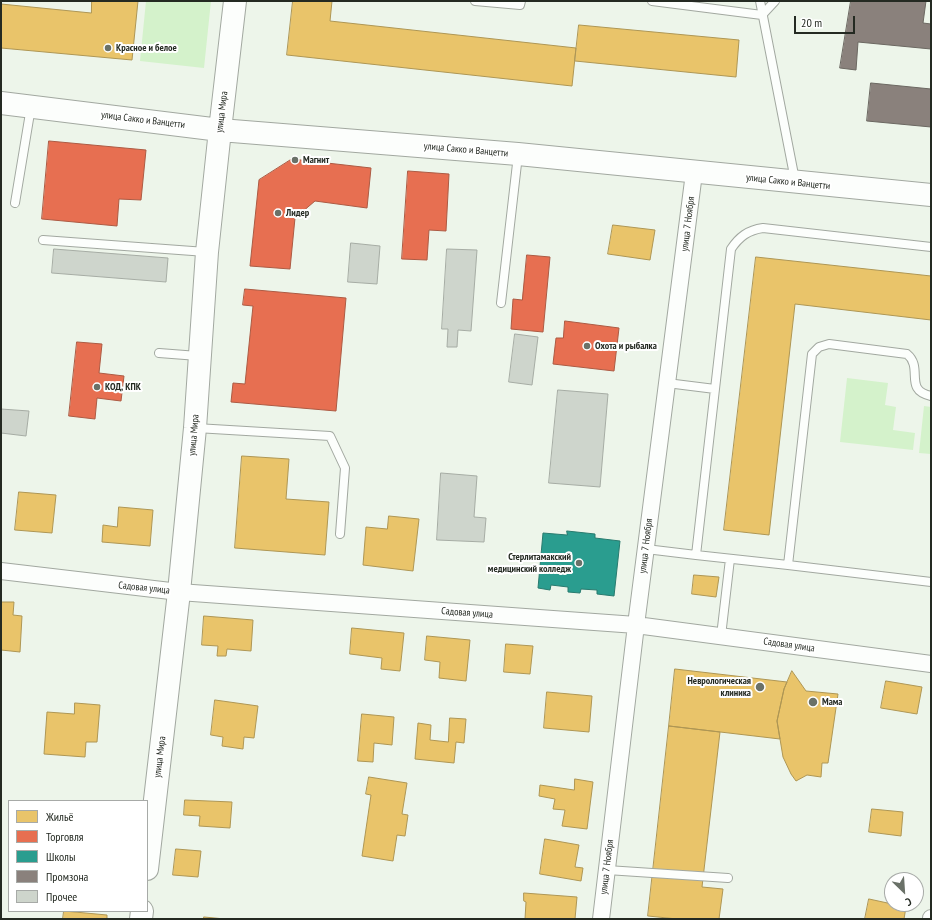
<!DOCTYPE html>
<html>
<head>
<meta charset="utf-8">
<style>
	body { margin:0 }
	#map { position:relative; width:932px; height:920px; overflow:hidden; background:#edf5ea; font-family:"PT Sans Narrow",sans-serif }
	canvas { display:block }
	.frame { position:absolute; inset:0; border:2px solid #242a22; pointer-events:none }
	.legend { position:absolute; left:8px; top:800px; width:140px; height:112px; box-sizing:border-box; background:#fff; border:1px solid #a7aaa7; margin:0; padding:5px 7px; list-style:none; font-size:12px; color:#242a22 }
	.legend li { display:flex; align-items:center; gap:8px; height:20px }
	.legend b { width:20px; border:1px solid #a7aaa7 }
	.north { position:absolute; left:884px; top:872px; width:40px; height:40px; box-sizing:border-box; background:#fff; border:1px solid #a7aaa7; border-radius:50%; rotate:155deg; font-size:11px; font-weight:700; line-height:16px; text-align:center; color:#242a22 }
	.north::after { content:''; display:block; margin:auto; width:14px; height:18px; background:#6a7168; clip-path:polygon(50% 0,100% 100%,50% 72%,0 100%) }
	.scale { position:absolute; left:794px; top:16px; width:61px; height:18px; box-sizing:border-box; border:2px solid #242a22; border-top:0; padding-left:5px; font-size:12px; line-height:14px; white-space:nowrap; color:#242a22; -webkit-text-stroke:3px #fff; paint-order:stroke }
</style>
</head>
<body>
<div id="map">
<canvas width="932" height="920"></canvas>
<div class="frame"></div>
<ul class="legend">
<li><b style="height:11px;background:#e9c46a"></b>Жильё</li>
<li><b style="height:11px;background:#e76f51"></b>Торговля</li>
<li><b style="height:11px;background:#2a9d8f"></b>Школы</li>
<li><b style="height:11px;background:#8a817c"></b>Промзона</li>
<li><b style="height:11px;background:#ced5cc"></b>Прочее</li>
</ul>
<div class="north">С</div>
<div class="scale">20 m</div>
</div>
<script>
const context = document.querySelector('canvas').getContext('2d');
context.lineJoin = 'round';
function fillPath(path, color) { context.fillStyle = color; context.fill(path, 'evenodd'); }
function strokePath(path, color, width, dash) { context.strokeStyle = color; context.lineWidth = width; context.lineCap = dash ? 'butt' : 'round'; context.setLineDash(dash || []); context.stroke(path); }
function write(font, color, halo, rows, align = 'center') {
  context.font = font + ' "PT Sans Narrow",sans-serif'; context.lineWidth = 4; context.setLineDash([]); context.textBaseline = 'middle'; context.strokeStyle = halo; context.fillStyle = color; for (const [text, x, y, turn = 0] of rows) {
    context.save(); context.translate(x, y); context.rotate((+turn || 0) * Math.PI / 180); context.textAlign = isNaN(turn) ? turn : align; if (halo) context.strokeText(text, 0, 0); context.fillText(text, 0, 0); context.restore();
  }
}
fillPath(new Path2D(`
	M146 1H211L204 68 140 61Z
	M847 378 888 383 885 405 896 407 893 430 915 433 913 450 840 442Z
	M924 406 931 407V454L919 453Z`), '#d4f2cb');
const homes = new Path2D(`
	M92 1H138L132 60 1 48V4L91 13Z
	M293 1H332L330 21 576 48 572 86 287 55Z
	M579 25 739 40 736 77 575 61Z
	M613 225 655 230 650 260 608 254Z
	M756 257 931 276V320L795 304 769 535 724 530Z
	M242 456 289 459 286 499 329 502 325 555 235 548Z
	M19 492 56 495 52 533 15 530Z
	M119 507 153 510 150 546 102 542 103 525 117 527Z
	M389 516 419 519 413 571 363 565 366 527 387 529Z
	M694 575 719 577 716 597 692 594Z
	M1 602H14L13 615 22 616 20 652 1 650Z
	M204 616 253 620 251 651 227 649 226 656H217L218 646 202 645Z
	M352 628 404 633 400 671 381 669 382 658 350 654Z
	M427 636 470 640 466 681 439 678 440 662 425 660Z
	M506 644 533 646 530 674 504 672Z
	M675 669 787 682 784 689 777 721 780 739 669 726Z
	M792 671 806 691 838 694 828 763H822L821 777 807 775 796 781 791 774 783 757 777 721 784 689Z
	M886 681 922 687 917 714 881 708Z
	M547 692 592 696 589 732 544 728Z
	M215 700 258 706 254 738 244 737 243 749 222 746 223 737 211 735Z
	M75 703 100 705 97 742H86L85 757 44 754 47 712 74 714Z
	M362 714 394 717 392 745 374 743 373 762 358 761Z
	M450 718 466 719 464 743 456 742 454 763 415 759 418 723 431 725 430 740 448 742Z
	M669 726 720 732 702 887 723 889 719 919H677L648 916Z
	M369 777 407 783 402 814 408 815 405 836 397 835 393 861 362 856 371 795 366 794Z
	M575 779 593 782 587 829 562 826 565 810 553 809 555 799 539 796 540 785 574 790Z
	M185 800 232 802 230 828 199 826 200 816 184 815Z
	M872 809 903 812 901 836 869 832Z
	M545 839 579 845 575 867 583 868 581 881 540 874Z
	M176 849 201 851 198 877 173 875Z
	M524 893 577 897 575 919H525L526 902 524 901Z
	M869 899 906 907 904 919H865Z
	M64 911 107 915V919H63Z
	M204 917 225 919H204Z`);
fillPath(homes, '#e9c46a');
strokePath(homes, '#ae9654', 1);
const shops = new Path2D(`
	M49 141 146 150 141 200 119 199 117 226 42 219Z
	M292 159 371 168 367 208 315 201 295 218 290 269 250 266 259 180Z
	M408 171 449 174 446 231 429 230 427 260 402 259Z
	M527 255 550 257 543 332 511 329 513 299 522 300Z
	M245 289 346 298 336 411 231 402 233 383 245 384 253 306 243 305Z
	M565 321 619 328 614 371 553 364 556 338H563Z
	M77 342 102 344 99 373 124 376 121 401 97 398 95 419 69 416Z`);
fillPath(shops, '#e76f51');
strokePath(shops, '#ac5a43', 1);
const schools = new Path2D(`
	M567 531 595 534V538L620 541 614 596 597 594V590L581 589 580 593 568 592V587L551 585 550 590 538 588 543 533 567 535Z`);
fillPath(schools, '#2a9d8f');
strokePath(schools, '#287a6e', 1);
const industry = new Path2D(`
	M851 1H926L923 23 931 24V49L858 42 856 70 840 68Z
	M871 83 931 89V127L867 121Z`);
fillPath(industry, '#8a817c');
strokePath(industry, '#6b6761', 1);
const building = new Path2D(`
	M351 243 380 246 377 284 348 282Z
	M54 249 168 258 166 282 52 273Z
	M447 249 477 250 471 331 458 330 457 347H447L448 329H442Z
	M515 334 538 337 532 385 509 382Z
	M558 390 608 394 600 487 549 483Z
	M1 409 29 411 26 436 1 433Z
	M441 473 477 476 474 517 486 518 484 542 437 540Z`);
fillPath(building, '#ced5cc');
strokePath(building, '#a6aca4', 1);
const lane = new Path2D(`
	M475 1 520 5 521 1
	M652 1 762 15 775 1
	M760 1 795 180
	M15 203 31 107
	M43 240 206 252
	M931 247 763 228C748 230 739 237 731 249L696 555 788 565 812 354 819 347 829 344 907 354C924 368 903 390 931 396
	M501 303 518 155
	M159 353 198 356
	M667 383 715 389
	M196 428 330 436 345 468 340 534
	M646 549 696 555
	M788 565 931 582
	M721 636 730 559
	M607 870 728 878`);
const street = new Path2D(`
	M1 571 179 592 636 625 931 664
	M601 919 636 625 694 173
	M931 919V918`);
const secondary = new Path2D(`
	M1 103 220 130 518 154 931 195
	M147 869 179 592 195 428 207 252 220 130 235 1
	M141 919 142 911`);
strokePath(lane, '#a2a8a0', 10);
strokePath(street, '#a2a8a0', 18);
strokePath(secondary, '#a2a8a0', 24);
strokePath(lane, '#fcfefc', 8);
strokePath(street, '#fcfefc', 16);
strokePath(secondary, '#fcfefc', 22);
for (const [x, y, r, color] of [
	[108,48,4,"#6a7168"],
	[295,160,4,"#6a7168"],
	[278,213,4,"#6a7168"],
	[587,346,4,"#6a7168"],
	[97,387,4,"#6a7168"],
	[579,563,4,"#6a7168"],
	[760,687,5,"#6a7168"],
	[813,702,5,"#6a7168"]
]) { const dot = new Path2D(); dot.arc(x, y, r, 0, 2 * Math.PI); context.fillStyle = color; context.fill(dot); strokePath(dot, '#fff', 1.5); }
write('bold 10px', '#242a22', '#fff', [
	["Красное и белое",116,48],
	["Магнит",303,160],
	["Лидер",286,213],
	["Охота и рыбалка",595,346],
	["КОД, КПК",105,387],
	["Стерлитамакский",571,557,"right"],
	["медицинский колледж",571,569,"right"],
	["Неврологическая",751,681,"right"],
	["клиника",751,693,"right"],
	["Мама",822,702]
], 'left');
write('10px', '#242a22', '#fff', [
	["улица Мира",222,112,-83],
	["улица Сакко и Ванцетти",143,120,7],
	["улица Сакко и Ванцетти",466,150,5],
	["улица Сакко и Ванцетти",788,182,6],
	["улица 7 Ноября",688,224,-83],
	["улица Мира",194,435,-85],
	["улица 7 Ноября",646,546,-83],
	["Садовая улица",144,588,6],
	["Садовая улица",467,613,4],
	["Садовая улица",789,645,8],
	["улица Мира",160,757,-83],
	["улица 7 Ноября",607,867,-83]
]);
</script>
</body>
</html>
